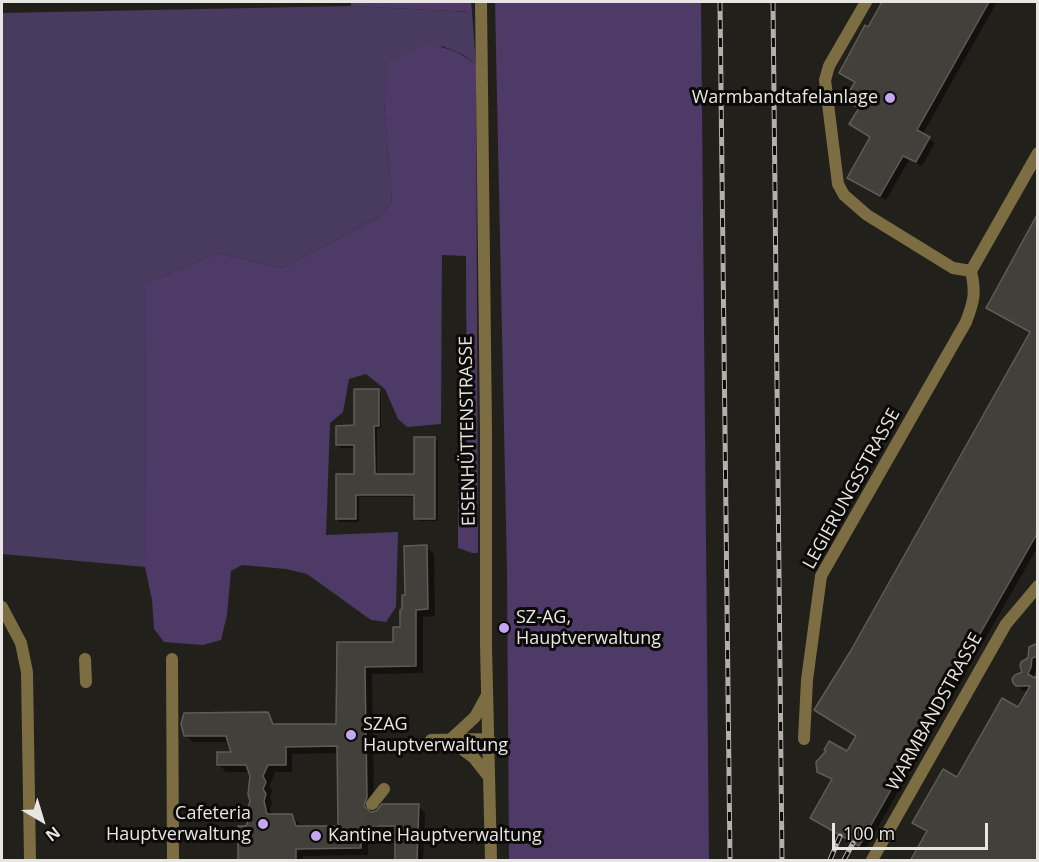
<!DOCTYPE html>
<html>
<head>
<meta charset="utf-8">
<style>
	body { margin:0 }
	#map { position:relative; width:1039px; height:862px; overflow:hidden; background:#22201b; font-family:"Open Sans",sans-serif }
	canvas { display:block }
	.frame { position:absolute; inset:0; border:3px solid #e7e6e2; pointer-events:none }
	.north { position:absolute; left:12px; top:790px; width:60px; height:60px; -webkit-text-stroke:4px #0b0a08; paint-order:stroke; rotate:142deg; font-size:16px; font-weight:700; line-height:24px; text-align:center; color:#e7e6e2 }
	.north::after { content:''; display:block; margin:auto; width:21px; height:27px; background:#e7e6e2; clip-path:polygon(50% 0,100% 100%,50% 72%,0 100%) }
	.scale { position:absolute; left:832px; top:823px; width:156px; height:27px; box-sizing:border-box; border:3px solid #e7e6e2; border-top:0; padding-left:8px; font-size:18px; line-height:21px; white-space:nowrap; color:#e7e6e2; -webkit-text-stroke:4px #0b0a08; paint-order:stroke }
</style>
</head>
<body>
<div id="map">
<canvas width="1039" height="862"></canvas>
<div class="frame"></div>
<div class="north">N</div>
<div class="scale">100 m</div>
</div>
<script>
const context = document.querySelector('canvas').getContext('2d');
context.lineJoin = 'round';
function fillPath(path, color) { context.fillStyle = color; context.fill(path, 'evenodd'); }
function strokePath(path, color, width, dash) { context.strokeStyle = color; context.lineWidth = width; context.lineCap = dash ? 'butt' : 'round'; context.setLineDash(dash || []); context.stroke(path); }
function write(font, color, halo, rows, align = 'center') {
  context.font = font + ' "Open Sans",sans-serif'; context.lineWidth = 6; context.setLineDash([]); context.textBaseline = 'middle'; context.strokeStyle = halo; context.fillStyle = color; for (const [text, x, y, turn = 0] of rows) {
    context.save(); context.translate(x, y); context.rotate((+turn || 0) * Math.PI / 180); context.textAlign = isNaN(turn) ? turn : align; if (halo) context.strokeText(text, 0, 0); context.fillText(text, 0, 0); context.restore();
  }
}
fillPath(new Path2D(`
	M351 6 472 12 476 65 464 55 442 46 384 102 392 201 379 217 283 268 217 253 146 283 145 567 2 554V13Z`), '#493a5f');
fillPath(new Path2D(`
	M351 2H471L472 12 351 6Z
	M495 2H701L709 860H509L507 570Z
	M423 45C444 46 460 51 476 65L478 553H472L458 548V490L467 482 466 256 442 255 441 424 407 427 398 419 385 389 366 374 349 379 343 412 330 423 326 535 398 532 396 607 386 622 371 620 307 574 286 569 242 565 231 571 227 615 221 640 203 645 164 642 154 629 152 600 145 567 146 283 217 253 283 268 379 217 392 201 384 102 390 61Z`), '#4d3a67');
fillPath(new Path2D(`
	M883 2H997L922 135 935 143 922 166 909 160 886 200 854 183 849 177 871 138 851 124 859 110 846 101 856 83 840 73Z
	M1038 216V546L865 850 817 823 812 818 832 781 819 772 848 754 857 737 821 715 816 710 851 653 1031 334 993 313 987 307Z
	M378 390 381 393V428H377V475H415L435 439 438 442V521H419L415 518V497H359V522H340L337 519 356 475V448H341L338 445 356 427Z
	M426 547 434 554 435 616 423 617V673L372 674 374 805 371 814 418 805 425 813 423 860H397L396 832 368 833V855L303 856V860H239L251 814 250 772H226L218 764 233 754 230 742H193L185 735 267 714 277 725H338V643H394L402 629 407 597ZM338 753 340 827 300 828 299 823 291 815H272L270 809 272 803 270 797 272 791 270 785 275 772H292V754Z
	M1032 647 1038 648V662L1033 678 1038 681V860H912L928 833 914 823 944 771 958 779 1002 700 1019 709 1029 691H1023L1014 683V679L1024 673 1022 665 1030 659Z`), '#0007');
const building = new Path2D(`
	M882 2H989L917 130 930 137 916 162 903 156 880 196 847 178 870 137 849 124 859 108 844 101 855 82 839 73 865 25 868 27Z
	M1038 213V532L859 846 810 818 832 779 817 772 816 762 826 751 824 750 829 741 847 751 856 736 814 710 850 652 1030 332 986 308Z
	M354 389H379V426H374L375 474H414V437H435V519H414V495H356V519H336V474H354V445H336V426L354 425Z
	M427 545 428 609 416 610V666L365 667 367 797 364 806 371 812 376 811 382 804H419L417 861H395V826H361V848L296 849V861H238V826H246L250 814 248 807 250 801 248 794 250 776 246 765H217V752H231L226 736H184L181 724 184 713 268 712 273 724H336L337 642H393V627H400V610L402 609V595H405L404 546ZM337 746 338 826H296L292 814H267L264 801 266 794 263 789 266 782 263 776 268 765H286V747Z
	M1038 643V656L1032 658 1031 667 1028 674 1035 678 1038 673V861H910L927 831 912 823 943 769 957 777 1002 698 1018 707 1030 686H1016L1013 683 1012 679 1015 675 1022 672 1020 666 1021 662 1028 658 1029 647Z`);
fillPath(building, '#42403a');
strokePath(building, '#5e5c56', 1.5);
strokePath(new Path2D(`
	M372 826V804`), '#403e39', 12, [12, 6]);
strokePath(new Path2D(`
	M481 2 486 431V646L491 860
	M866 2 829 66 825 80 838 184 844 195 867 215 953 268 971 271
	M2 607 21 643 27 672 30 860
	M85 659 86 682
	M172 659 173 860
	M487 695 475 717 450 740 474 758 489 777
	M804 739 807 680 821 576 966 322C974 301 976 293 971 271L1038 153
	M431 740 489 739
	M372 804 384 789
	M872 860 1006 624 1038 586`), '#7c6d43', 12);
const rail = new Path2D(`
	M720 2 730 860
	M773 2 782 860
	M830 860 840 836
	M844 860 853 843`);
strokePath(rail, '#b1b0ac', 5);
strokePath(rail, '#0b0a08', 3, [9]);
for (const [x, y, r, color] of [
	[890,98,6,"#c5a7f1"],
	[504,628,6,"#c5a7f1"],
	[351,735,6,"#c5a7f1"],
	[263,824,6,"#c5a7f1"],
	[316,836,6,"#c5a7f1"]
]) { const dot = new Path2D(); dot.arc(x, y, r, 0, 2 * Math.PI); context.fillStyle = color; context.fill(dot); strokePath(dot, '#0b0a08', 2); }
write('18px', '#e7e6e2', '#0b0a08', [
	["Warmbandtafelanlage",878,98,"right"],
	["SZ-AG,",516,618],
	["Hauptverwaltung",516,639],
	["SZAG",363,725],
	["Hauptverwaltung",363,746],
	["Cafeteria",251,814,"right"],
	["Hauptverwaltung",251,835,"right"],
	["Kantine Hauptverwaltung",328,836]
], 'left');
write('18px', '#e7e6e2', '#0b0a08', [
	["EISENHÜTTENSTRASSE",468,431,-91],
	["LEGIERUNGSSTRASSE",852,489,-61],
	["WARMBANDSTRASSE",935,712,-61]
]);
</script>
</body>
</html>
